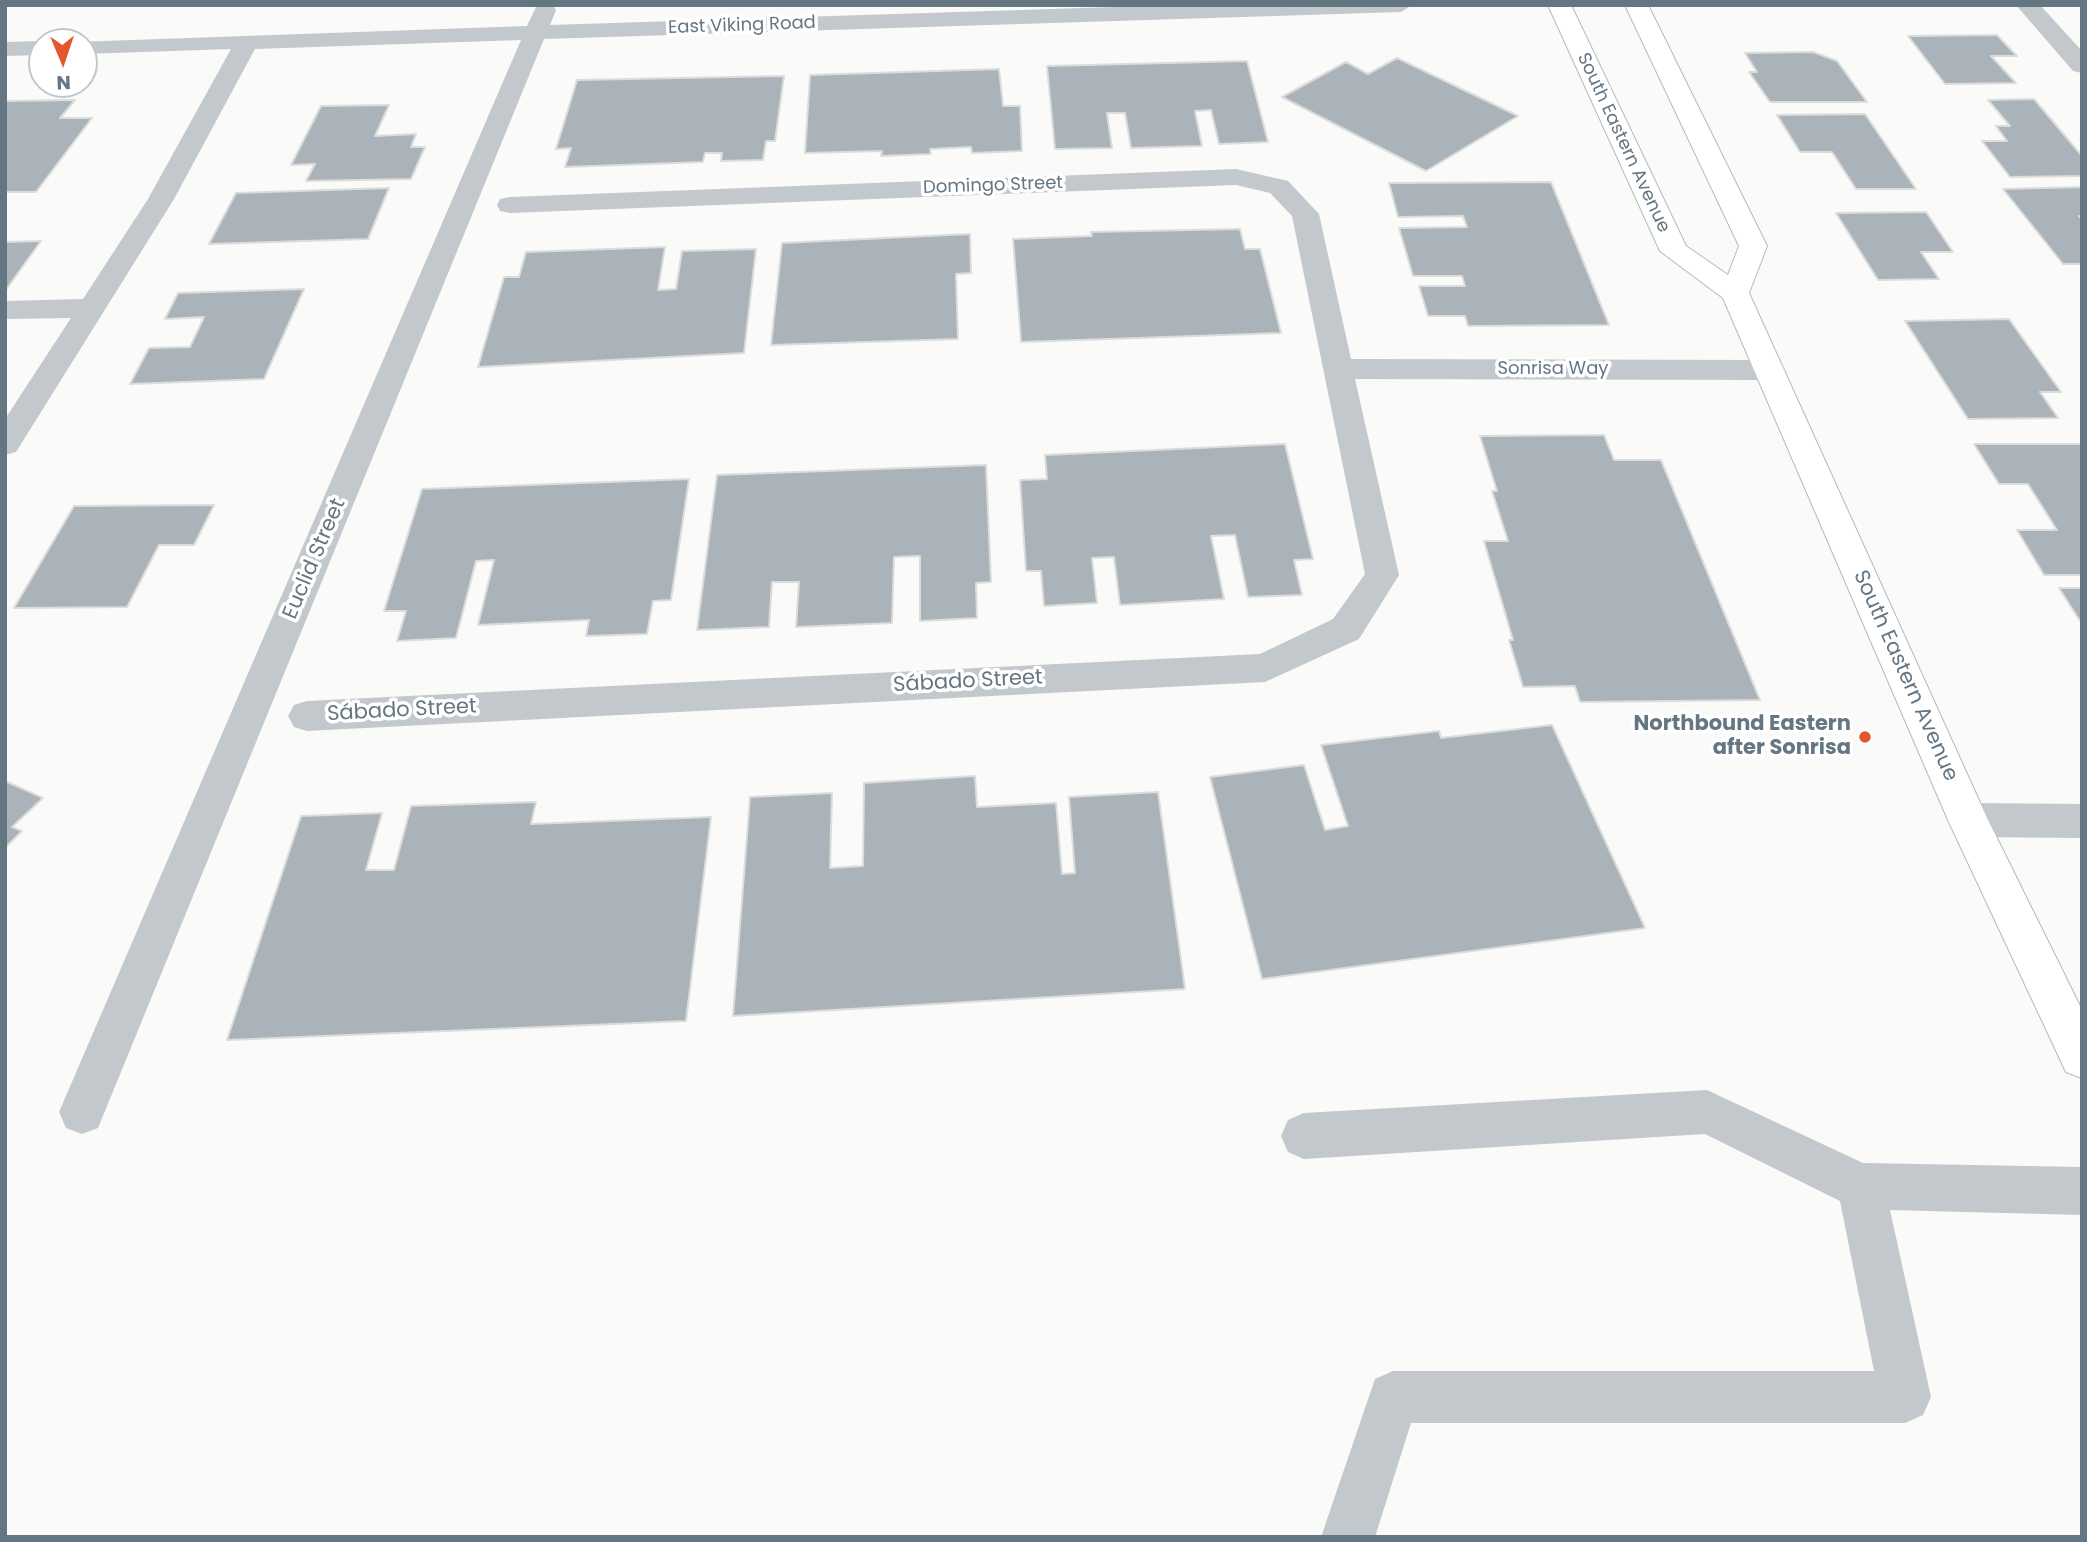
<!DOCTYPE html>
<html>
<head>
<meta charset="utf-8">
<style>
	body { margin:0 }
	#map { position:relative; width:2087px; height:1542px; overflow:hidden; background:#fafaf8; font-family:Poppins,sans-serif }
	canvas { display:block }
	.frame { position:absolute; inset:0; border:7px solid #657683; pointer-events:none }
	.north { position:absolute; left:28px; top:28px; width:70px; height:70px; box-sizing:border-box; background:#fff; border:2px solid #c1c8cd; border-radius:50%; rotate:178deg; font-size:19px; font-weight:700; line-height:28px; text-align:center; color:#657683 }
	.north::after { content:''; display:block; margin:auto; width:24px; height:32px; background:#e4572e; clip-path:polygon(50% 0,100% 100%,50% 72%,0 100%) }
</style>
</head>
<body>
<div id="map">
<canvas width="2087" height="1542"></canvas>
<div class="frame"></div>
<div class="north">N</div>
</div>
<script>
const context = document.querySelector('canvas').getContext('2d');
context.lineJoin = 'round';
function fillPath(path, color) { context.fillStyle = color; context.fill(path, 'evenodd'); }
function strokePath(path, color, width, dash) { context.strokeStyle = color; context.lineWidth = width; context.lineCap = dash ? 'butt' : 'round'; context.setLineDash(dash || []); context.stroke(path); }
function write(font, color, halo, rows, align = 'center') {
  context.font = font + ' Poppins,sans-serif'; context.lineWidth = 7; context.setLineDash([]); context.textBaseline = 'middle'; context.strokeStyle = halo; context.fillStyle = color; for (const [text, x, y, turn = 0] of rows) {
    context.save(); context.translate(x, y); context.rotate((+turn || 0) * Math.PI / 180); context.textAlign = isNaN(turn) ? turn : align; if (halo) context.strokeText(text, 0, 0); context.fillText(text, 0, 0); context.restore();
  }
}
const building = new Path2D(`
	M1997 35 2017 56H1991L2016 83 1945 84 1908 36Z
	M1813 52 1837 61 1867 102H1770L1749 72H1757L1745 53Z
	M1397 58 1518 116 1426 171 1282 97 1346 62 1368 74Z
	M1247 61 1268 142 1219 144 1211 110 1195 111 1202 146 1131 148 1125 113H1107L1112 148 1055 149 1047 66Z
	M999 69 1003 106H1020L1022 151 972 153 971 147 930 149 931 154 881 156 882 151 805 153 810 75Z
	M784 76 775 141H766L763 160 721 161 722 153H705L703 162 565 167 571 148 556 149 577 80Z
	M2034 99 2082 156V176L2010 177 1982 141H2007L1996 126H2010L1988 100Z
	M75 100 60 118H92L36 192H5V101Z
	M389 105 375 136 416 134 411 147H425L411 179 306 181 315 164 291 165 321 106Z
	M1865 114 1916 189H1856L1832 152H1800L1777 115Z
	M1551 182 1609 325 1468 326 1465 316H1428L1419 286H1465L1462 276H1413L1399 228 1467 227 1463 216 1398 217 1389 183Z
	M2082 187V216H2079L2082 219V264H2063L2003 189Z
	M389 188 368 239 209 244 236 193Z
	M1926 212 1953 252H1921L1939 279 1878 280 1836 213Z
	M1240 229 1245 249H1260L1281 333 1021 342 1013 239 1092 236 1091 232Z
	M970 234 971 273 956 274 958 339 771 345 782 243Z
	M41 241 5 291V242Z
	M665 247 658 290 676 289 682 251 756 249 744 353 478 367 504 277H519L526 252Z
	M304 289 264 379 130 384 149 348 190 347 204 317 165 319 178 293Z
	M2009 319 2061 392H2040L2058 418 1968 419 1905 321Z
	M1604 435 1614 460H1661L1760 700 1580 702 1575 686 1523 687 1509 640H1513L1484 541H1508L1492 491H1497L1480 436Z
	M1285 444 1313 559 1294 560 1302 595 1248 597 1235 535 1211 536 1224 599 1120 605 1114 557 1092 558 1097 603 1044 606 1041 571H1026L1020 480 1047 479 1045 455Z
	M1974 444H2082V575H2044L2017 530H2057L2028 484H1999Z
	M986 465 991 582 976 583 977 618 920 621V556L894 557 892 623 796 627 799 582H772L769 627 697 630 717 475Z
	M689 479 671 600 653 601 647 634 586 636 589 620 478 625 494 560 476 561 456 638 397 641 406 611H384L422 489Z
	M214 505 194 545H159L127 607 14 608 74 506Z
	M2059 588H2082V624Z
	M1552 725 1645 928 1262 979 1210 777 1304 765 1325 830 1348 826 1321 745 1439 731 1441 738Z
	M975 776 977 807 1056 803 1062 874 1075 873 1069 797 1158 792 1185 989 733 1016 750 797 832 793 830 868 863 866 864 783Z
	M5 781 43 798 12 827 22 831 5 848Z
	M536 802 531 824 711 817 686 1021 227 1040 301 816 382 813 366 870H394L411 806Z`);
fillPath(building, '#aab3b9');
strokePath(building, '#dcdcda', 2);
const major = new Path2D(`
	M1548 5H1571L1686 246 1728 275 1739 246 1625 5H1648L1767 246 1749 293 1987 818 2082 1010V1078L2066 1072 1948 820 1723 298 1660 251Z`);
strokePath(major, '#b5babe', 2);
fillPath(new Path2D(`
	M537 5H553L556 10 550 25 1177 5H1412L1401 12 544 39 98 1128 82 1134 66 1128 59 1112 521 40 255 49 174 199 16 452 5 455V419L71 318 5 319V301L83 299 148 199 231 49 84 54V42H76L527 26Z
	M2016 5H2040L2082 51V73L2073 71Z
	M5 42 42 41 46 42H42V55L5 56Z
	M1236 169 1288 181 1319 214 1351 359 1770 360 1781 363 1785 370 1781 377 1770 380 1355 379 1399 575 1359 639 1265 682 307 731 294 727 288 716 294 705 307 701 1260 654 1333 619 1365 574 1292 216 1270 193 1236 185 510 213 500 211 497 205 500 199 510 197Z
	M1968 803 2082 804V838L1968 837 1954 832 1948 820 1954 808Z
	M1707 1090 1863 1163 2082 1167V1215L1890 1210 1931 1397 1923 1415 1905 1423H1411L1375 1537H1321L1375 1379 1393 1371H1874L1840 1201 1705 1134 1304 1159 1288 1152 1281 1136 1288 1120 1304 1113Z`), '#c3c8cc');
fillPath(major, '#fff');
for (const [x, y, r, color] of [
	[1865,737,7,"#e4572e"]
]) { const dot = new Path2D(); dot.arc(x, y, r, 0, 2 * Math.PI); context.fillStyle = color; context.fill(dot); strokePath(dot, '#fff', 2.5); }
write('18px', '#657683', '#fff', [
	["East Viking Road",742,26,-2],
	["South Eastern Avenue",1623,143,65],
	["Domingo Street",993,186,-2],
	["Sonrisa Way",1553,369]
]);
write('21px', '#657683', '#fff', [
	["Euclid Street",315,559,-67],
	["South Eastern Avenue",1905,676,66],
	["Sábado Street",968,682,-3],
	["Sábado Street",402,711,-3]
]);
write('bold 21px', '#657683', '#fff', [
	["Northbound Eastern",1851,725],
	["after Sonrisa",1851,749]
], 'right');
</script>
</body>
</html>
